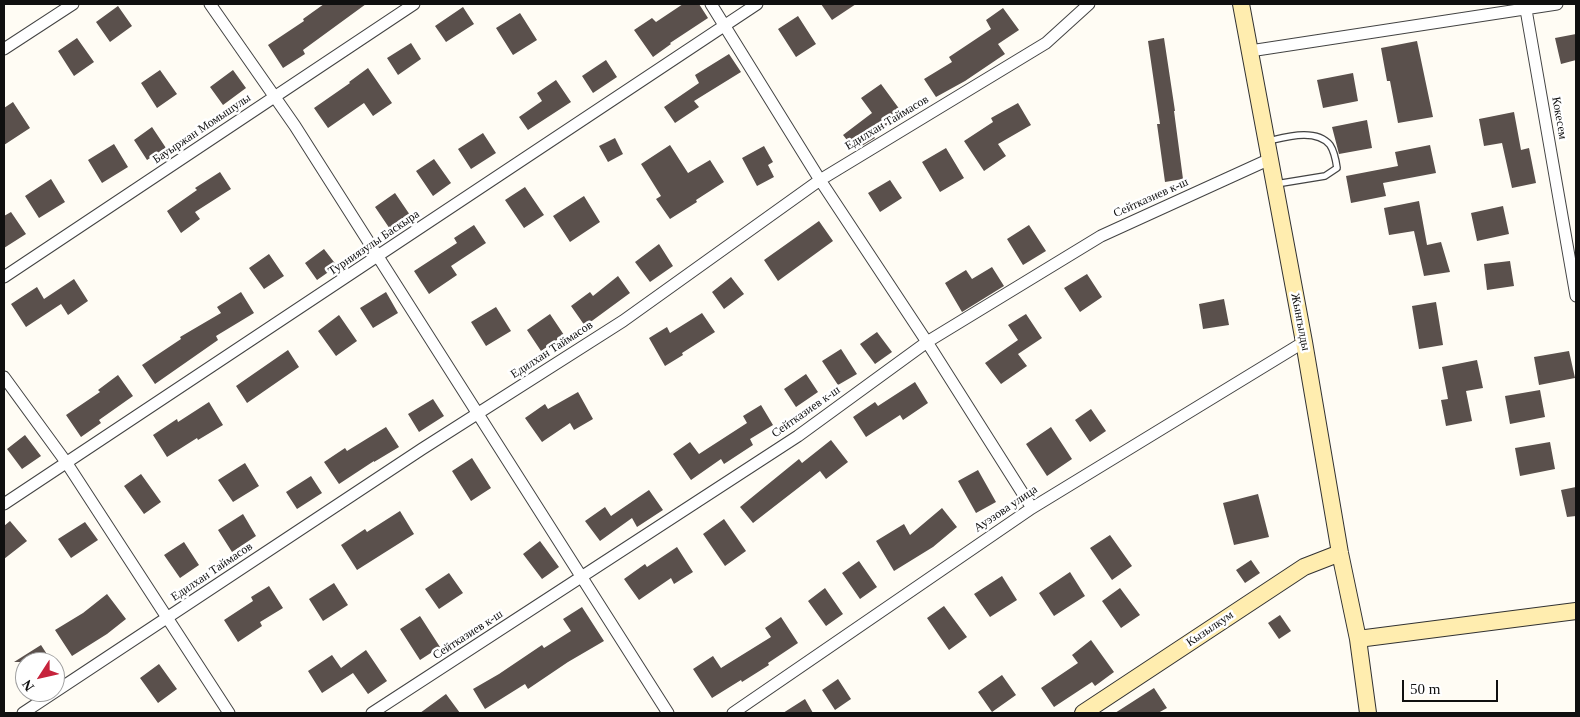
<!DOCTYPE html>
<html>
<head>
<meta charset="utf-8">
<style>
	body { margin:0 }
	#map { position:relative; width:1580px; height:717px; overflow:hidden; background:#fffcf4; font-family:Georgia,serif }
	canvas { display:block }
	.frame { position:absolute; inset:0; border:5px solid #101010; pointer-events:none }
	.north { position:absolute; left:15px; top:652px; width:50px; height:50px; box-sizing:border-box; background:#fff; border:1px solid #9f9f9f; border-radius:50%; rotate:235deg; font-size:14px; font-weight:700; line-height:20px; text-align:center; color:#101010 }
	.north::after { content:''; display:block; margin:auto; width:18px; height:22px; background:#c6233c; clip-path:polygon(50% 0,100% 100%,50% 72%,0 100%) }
	.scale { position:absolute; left:1402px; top:680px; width:96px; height:22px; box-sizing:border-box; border:2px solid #101010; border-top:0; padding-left:6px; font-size:15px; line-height:18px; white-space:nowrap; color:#101010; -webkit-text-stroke:4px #fff; paint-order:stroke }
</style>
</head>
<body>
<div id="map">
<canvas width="1580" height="717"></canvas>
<div class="frame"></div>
<div class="north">N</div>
<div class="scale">50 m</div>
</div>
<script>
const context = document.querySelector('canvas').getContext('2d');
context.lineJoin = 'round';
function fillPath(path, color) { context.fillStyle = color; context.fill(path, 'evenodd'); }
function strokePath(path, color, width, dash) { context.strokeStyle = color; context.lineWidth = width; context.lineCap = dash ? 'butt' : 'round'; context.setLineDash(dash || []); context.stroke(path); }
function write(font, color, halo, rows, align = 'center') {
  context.font = font + ' Georgia,serif'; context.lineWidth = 5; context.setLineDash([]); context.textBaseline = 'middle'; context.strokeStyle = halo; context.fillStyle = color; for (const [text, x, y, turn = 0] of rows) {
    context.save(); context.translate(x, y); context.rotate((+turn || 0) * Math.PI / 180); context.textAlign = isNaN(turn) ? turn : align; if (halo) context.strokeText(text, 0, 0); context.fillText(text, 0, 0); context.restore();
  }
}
fillPath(new Path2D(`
	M324 4H366L303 50 305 54 283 68 268 45 304 21 303 19Z
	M683 4H699L708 18 670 43 671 44 653 57 634 30 652 18 656 22Z
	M821 4H856L832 20Z
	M118 6 132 26 110 42 96 22Z
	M463 7 474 24 446 42 435 26Z
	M1003 8 1019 30 998 44 1005 54 965 81 936 97 924 79 952 62 949 57 991 29 986 20Z
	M520 13 537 40 513 55 496 28Z
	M798 16 816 44 796 57 778 29Z
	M1576 34V60L1561 64 1555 38Z
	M77 38 94 62 74 76 58 51Z
	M1164 38 1175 111H1174L1183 179 1165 182 1157 124H1160L1148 41Z
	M1417 41 1433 117 1398 123 1390 81H1387L1381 48Z
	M411 43 421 59 398 75 387 58Z
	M729 54 741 72 694 101 699 107 675 123 664 107 699 83 695 75Z
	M606 60 617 77 593 93 582 76Z
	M368 68 392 103 373 116 364 103 328 128 314 108 350 83 349 82Z
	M160 70 177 94 157 108 141 83Z
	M233 70 246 88 223 105 210 87Z
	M1353 73 1358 101 1323 108 1317 80Z
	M556 80 571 102 528 130 519 117 542 101 537 93Z
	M881 84 903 114 873 135 875 138 855 150 843 135 872 113 861 98Z
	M13 102 30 128 4 145V108Z
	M1018 103 1031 125 998 144 1006 156 984 171 964 141 993 122 991 118Z
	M1514 112 1521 150 1529 148 1536 183 1512 188 1502 143 1484 146 1479 119Z
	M1367 120 1372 148 1339 154 1332 127Z
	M152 127 166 148 147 160 134 140Z
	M483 133 496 153 471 169 458 149Z
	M615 138 623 154 608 162 599 146Z
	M114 144 128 167 102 183 88 160Z
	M670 145 688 173 710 160 724 182 696 200 697 202 670 219 656 199 661 196 641 164Z
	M1430 145 1436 173 1383 183 1386 196 1351 203 1346 176 1398 166 1395 152Z
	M764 146 773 162 768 165 774 177 757 186 742 158Z
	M946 148 964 178 940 192 922 162Z
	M434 159 451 183 433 196 416 171Z
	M220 172 231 189 195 212 200 219 181 233 167 211 197 190 195 188Z
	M51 179 65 202 39 218 25 196Z
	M890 180 902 198 880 212 868 193Z
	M525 187 544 215 524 228 505 200Z
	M395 193 410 215 390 229 375 207Z
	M584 196 600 222 570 242 553 216Z
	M1419 201 1427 245 1441 242 1450 272 1424 276 1414 231 1389 235 1384 208Z
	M1503 206 1509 234 1477 241 1471 213Z
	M11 212 26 234 4 248V216Z
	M819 221 833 241 778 281 764 260Z
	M474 225 486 243 451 266 457 275 429 294 414 271 457 243 454 238Z
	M1029 225 1046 251 1023 265 1007 239Z
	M659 244 673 266 650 282 635 262Z
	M324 249 337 266 317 280 305 263Z
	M269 254 284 276 264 289 249 268Z
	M1510 261 1514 286 1487 290 1484 264Z
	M992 267 1004 286 962 312 945 283 966 270 972 279Z
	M1087 274 1102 297 1080 312 1064 288Z
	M618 276 630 293 585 326 571 306 590 292 593 296Z
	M731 277 744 294 724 309 712 292Z
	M74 279 88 301 68 315 61 304 26 327 11 304 37 287 44 299Z
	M241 292 254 313 216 336 218 340 155 384 142 365 181 339 180 337 221 313 217 307Z
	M386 292 398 313 373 328 360 308Z
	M1224 299 1229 325 1203 329 1199 304Z
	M1436 302 1443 345 1419 349 1412 306Z
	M496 307 511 331 486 346 471 322Z
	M702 313 715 332 682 353 683 355 665 366 649 338 667 327 670 333Z
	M550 314 564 335 541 351 527 330Z
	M1026 314 1042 338 1018 354 1027 366 1001 384 985 363 1018 340 1008 325Z
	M339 315 357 341 336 356 318 331Z
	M877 332 892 352 875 364 860 344Z
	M841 349 857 374 838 385 822 361Z
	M288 350 299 367 247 403 236 386Z
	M1569 351 1575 378 1539 385 1534 357Z
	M1477 360 1483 388 1466 391 1472 421 1446 426 1441 400 1448 399 1442 367Z
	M806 374 818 392 796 407 784 389Z
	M118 375 133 396 99 420 101 423 81 437 66 415 100 392 98 390Z
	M915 382 928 403 903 420 900 415 866 437 853 417 875 402 878 406Z
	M1540 390 1545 417 1510 424 1505 396Z
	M578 392 593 419 574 430 570 423 542 442 525 418 545 404 548 409Z
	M433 399 444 416 419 432 408 414Z
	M209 402 223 425 198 440 197 438 167 457 153 435 177 419 178 422Z
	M761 405 773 425 750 439 753 445 724 464 721 459 691 480 673 454 690 442 699 454 747 423 743 416Z
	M1091 409 1106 431 1090 442 1075 420Z
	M386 427 399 447 374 462V461L339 484 324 462 345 448 347 451Z
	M1051 427 1072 459 1047 476 1026 444Z
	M25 435 41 456 22 469 7 449Z
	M831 440 848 462 826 479 820 471 753 523 740 507 799 459 802 463Z
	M1550 442 1555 469 1520 476 1515 448Z
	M472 458 491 488 471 501 452 471Z
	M245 463 259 486 233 502 218 480Z
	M978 470 996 502 976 513 958 481Z
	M141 474 161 502 144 514 124 486Z
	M311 476 322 493 297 509 286 492Z
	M1576 487V516L1567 517 1561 490Z
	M649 490 663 510 637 527 632 518 600 541 585 521 605 507 611 516Z
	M1258 494 1269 537 1234 545 1223 503Z
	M942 508 957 527 933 547 894 571 876 541 904 524 910 535Z
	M400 511 414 534 357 570 341 545 365 529 367 532Z
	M243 514 256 536 232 552 218 530Z
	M724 519 746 551 725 566 703 534Z
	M10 521 27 541 4 559V526Z
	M85 522 98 540 71 558 58 539Z
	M1110 535 1132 566 1112 580 1090 548Z
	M540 541 559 567 542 579 523 554Z
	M184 542 199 565 180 578 164 555Z
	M677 547 693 572 674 584 671 578 639 600 624 579 645 564 647 567Z
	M1251 560 1260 573 1245 583 1236 570Z
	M859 561 877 587 860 599 842 573Z
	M1070 572 1085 596 1054 616 1039 593Z
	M449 573 463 593 439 609 425 589Z
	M1002 576 1017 600 990 617 974 594Z
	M334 583 348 605 323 621 309 599Z
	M269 586 283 608 260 622 262 626 238 642 224 620 253 601 251 597Z
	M825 588 843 614 826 626 808 601Z
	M1120 588 1140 615 1121 628 1102 601Z
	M107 594 126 619 107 634 72 656 55 630 83 613Z
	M944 606 967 637 949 650 927 618Z
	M582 607 604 641 568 662 528 689 525 684 485 709 473 689 499 674 542 645 544 648 571 631 563 619Z
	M1280 615 1291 631 1279 639 1268 623Z
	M420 616 440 647 420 660 400 629Z
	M781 617 798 643 768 663 769 665 742 682 741 680 712 698 693 669 713 656 721 668 771 637 765 628Z
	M1091 640 1114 672 1095 686 1092 682 1054 707 1041 688 1078 663 1072 655Z
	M41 645 52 662H14Z
	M366 650 387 681 368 694 353 673 322 693 308 671 332 655 341 668Z
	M159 664 177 689 158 703 140 678Z
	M1002 675 1016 695 992 712 978 692Z
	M838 679 851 699 835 710 822 690Z
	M1154 688 1167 708 1158 713H1115Z
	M446 694 460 713H420Z
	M805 699 813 713H783Z`), '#5a504c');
const lane = new Path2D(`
	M1268 141C1286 137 1316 128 1330 145 1334 151 1336 161 1337 168L1325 176 1276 184`);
const street = new Path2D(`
	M210 4 295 126 668 713
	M711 4 820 180 927 342 1032 508
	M1525 4 1576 296
	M4 49 73 4
	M1250 51 1557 4
	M4 277 414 4
	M4 377 66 462 229 713
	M4 504 757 4
	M23 713 422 449 623 321 820 180 1046 43 1089 4
	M372 713 798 436 927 342 1101 236 1270 159
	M733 713 1032 508 1304 342`);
const secondary = new Path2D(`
	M1241 4 1304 342 1340 553 1358 639 1368 713
	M1358 639 1576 611
	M1083 713 1304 567 1340 553`);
strokePath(lane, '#434343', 8);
strokePath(street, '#434343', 13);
strokePath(secondary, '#323232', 18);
strokePath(lane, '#fff', 5.5);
strokePath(street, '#fff', 11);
strokePath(secondary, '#ffedaf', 16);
write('12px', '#101010', '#fff', [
	["Кокесем",1559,118,80],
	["Едилхан Таймасов",887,123,-31],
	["Бауыржан Момышулы",202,129,-34],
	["Сейтказиев к-ш",1151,198,-24],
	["Турниязулы Баскыра",374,243,-34],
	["Жынгылды",1300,322,79],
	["Едилхан Таймасов",552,350,-33],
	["Сейтказиев к-ш",806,412,-35],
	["Ауэзова улица",1006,509,-34],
	["Едилхан Таймасов",212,572,-34],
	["Кызылкум",1210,629,-34],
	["Сейтказиев к-ш",468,635,-33]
]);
</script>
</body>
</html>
